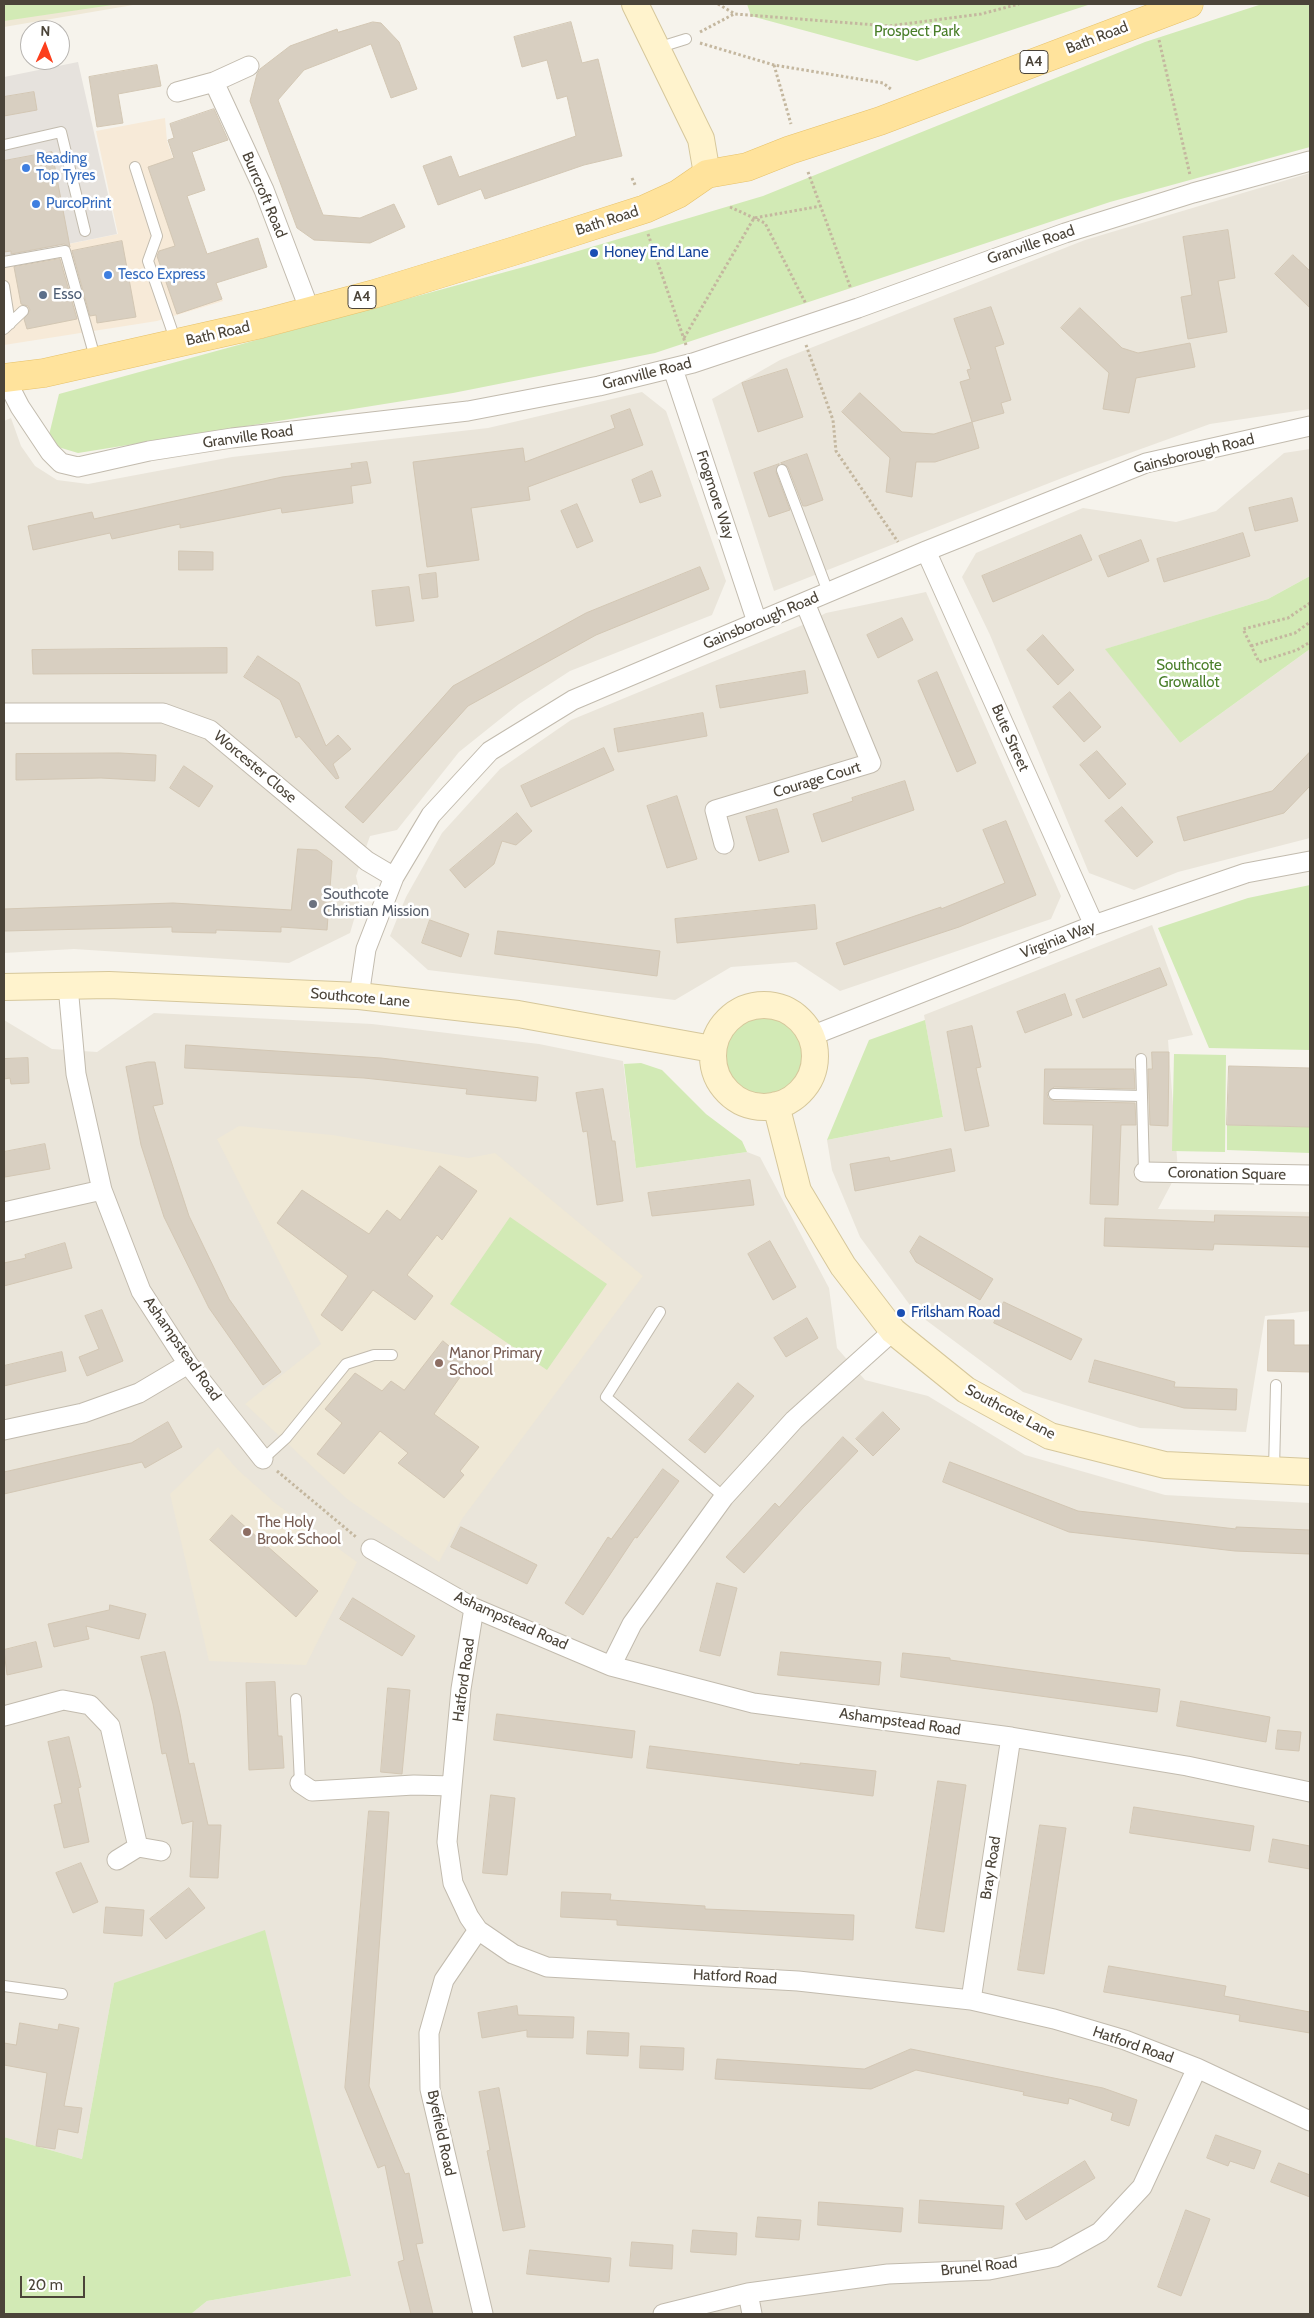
<!DOCTYPE html>
<html>
<head>
<meta charset="utf-8">
<style>
	body { margin:0 }
	#map { position:relative; width:1314px; height:2318px; overflow:hidden; background:#f6f3ec; font-family:Cabin,sans-serif }
	canvas { display:block }
	.frame { position:absolute; inset:0; border:5px solid #4b4439; pointer-events:none }
	.north { position:absolute; left:20px; top:20px; width:50px; height:50px; box-sizing:border-box; background:#fff; border:1px solid #b7b4b0; border-radius:50%; rotate:2deg; font-size:14px; font-weight:700; line-height:20px; text-align:center; color:#4b4439 }
	.north::after { content:''; display:block; margin:auto; width:18px; height:22px; background:#fc3f1d; clip-path:polygon(50% 0,100% 100%,50% 72%,0 100%) }
	.scale { position:absolute; left:20px; top:2276px; width:65px; height:22px; box-sizing:border-box; border:2px solid #4b4439; border-top:0; padding-left:6px; font-size:15px; line-height:18px; white-space:nowrap; color:#4b4439; -webkit-text-stroke:4px #fff; paint-order:stroke }
</style>
</head>
<body>
<div id="map">
<canvas width="1314" height="2318"></canvas>
<div class="frame"></div>
<div class="north">N</div>
<div class="scale">20 m</div>
</div>
<script>
const context = document.querySelector('canvas').getContext('2d');
context.lineJoin = 'round';
function fillPath(path, color) { context.fillStyle = color; context.fill(path, 'evenodd'); }
function strokePath(path, color, width, dash) { context.strokeStyle = color; context.lineWidth = width; context.lineCap = dash ? 'butt' : 'round'; context.setLineDash(dash || []); context.stroke(path); }
function write(font, color, halo, rows, align = 'center') {
  context.font = font + ' Cabin,sans-serif'; context.lineWidth = 5; context.setLineDash([]); context.textBaseline = 'middle'; context.strokeStyle = halo; context.fillStyle = color; for (const [text, x, y, turn = 0] of rows) {
    context.save(); context.translate(x, y); context.rotate((+turn || 0) * Math.PI / 180); context.textAlign = isNaN(turn) ? turn : align; if (halo) context.strokeText(text, 0, 0); context.fillText(text, 0, 0); context.restore();
  }
}
fillPath(new Path2D(`
	M1310 173V409L1210 424 1080 471 774 591 712 399 780 360 1085 240Z
	M642 392 666 411 726 581 712 615 570 671 519 704 459 752 397 830 370 836 356 876 361 896 350 933 289 963 74 949 4 953V421L11 418 21 446 35 466 57 480 88 484 232 457 488 428Z
	M1310 449V576L1268 599 1106 649 1180 743 1310 649V838L1178 872 1134 890 1089 873 990 635 962 577 976 553 1083 508 1176 522 1216 511 1284 453Z
	M926 592 1061 896 1051 919 840 991 796 962 731 967 675 1000 428 970 390 936 406 897 442 833 500 769 571 720 805 624 826 613Z
	M1152 925 1193 1035 1168 1040 1178 1171 1158 1209 1310 1212V1311L1265 1316 1246 1432 1140 1428 1023 1392 915 1312 860 1237 832 1170 827 1140 943 1117 924 1015Z
	M154 1013 372 1024 539 1044 623 1061 636 1168 747 1152 760 1157 829 1288 837 1348 865 1380 928 1396 1025 1455 1165 1495 1310 1503V2313L191 2314 207 2301 351 2276 114 1983 82 2159 4 2137V1020L52 1049 97 1052Z`), '#eae5da');
fillPath(new Path2D(`
	M165 118 167 141 223 301 157 321 4 345V257L118 234 96 131Z`), '#f7ead8');
fillPath(new Path2D(`
	M78 62 117 234 4 257V77Z`), '#e6e2dd');
fillPath(new Path2D(`
	M4 4H139L4 27Z
	M239 1126 332 1135 469 1158 495 1153 643 1276 462 1519 439 1562 347 1499 245 1404 321 1344 217 1139Z
	M218 1447 237 1469 275 1503 357 1562 306 1665 209 1661 170 1494Z`), '#efe8d6');
fillPath(new Path2D(`
	M4 4H119L4 21Z
	M747 4H1091L917 61 751 16Z
	M1262 4H1310V147L1110 202 655 353 453 393 78 453 58 447 49 435 59 394 531 265 763 196 1145 42Z
	M1310 576V649L1180 743 1105 649 1268 599Z
	M1310 885V1050L1209 1048 1158 928 1248 898Z
	M722 1057a42 42 0 1 1 84 0a42 42 0 1 1-84 0Z
	M925 1020 943 1117 827 1140 869 1040Z
	M1174 1054 1226 1055 1225 1152 1172 1151Z
	M641 1063 662 1070 706 1114 742 1141 747 1152 636 1168 624 1064Z
	M1227 1125 1310 1127V1153L1227 1150Z
	M510 1217 607 1284 547 1370 450 1304Z
	M265 1930 351 2276 207 2301 191 2314H4V2137L82 2159 114 1983Z`), '#d2eab5');
const building = new Path2D(`
	M373 22 381 23 399 42 417 89 391 98 371 44 304 70 278 100 323 215 360 218 394 204 405 227 370 243 314 240 297 228 250 101 257 74 260 69 290 46 337 29 338 32Z
	M571 22 582 63 598 59 622 156 584 165 485 199 481 189 438 205 423 166 451 156 459 177 576 136 567 96 557 99 547 60 522 67 514 37Z
	M157 65 161 86 118 94 123 123 97 127 89 77Z
	M34 92 37 110 4 116V97Z
	M214 109 228 140 192 152 205 190 187 196 207 254 258 238 267 267 216 283 222 299 177 314 157 256 159 251 175 246 148 167 174 158 168 140 174 138 170 124Z
	M52 152 70 247 64 244 11 254V251L4 252V161Z
	M1228 230 1235 278 1218 281 1227 332 1188 339 1181 297 1192 295 1183 237Z
	M122 241 136 317 97 323 96 315 90 316 72 251Z
	M1293 255 1310 271V308L1275 274Z
	M60 259 77 319 27 329 24 319 30 310 28 306 21 304 14 267Z
	M991 307 1004 344 995 347 1011 400 1001 403 1004 413 972 422 960 382 970 379 967 370 971 369 954 319Z
	M1080 308 1122 348 1138 353 1190 343 1195 367 1136 378 1129 413 1103 409 1109 373 1061 328Z
	M787 369 803 417 758 432 742 383Z
	M860 393 902 432 934 434 972 422 979 448 935 462H916L912 497 886 492 890 458 842 412Z
	M630 409 643 445 528 487 530 500 471 508 479 560 427 567 413 462 523 448 525 462 615 428 611 416Z
	M807 454 823 500 806 506H803L788 467 781 463Z
	M367 462 371 483 351 486 353 503 282 513 281 508 180 528V524L112 539 110 533 33 550 28 526 92 512 94 519 282 477 352 468 351 464Z
	M779 464 776 472 790 510 769 517 754 473Z
	M652 471 661 496 640 503 632 480Z
	M1292 498 1298 521 1255 531 1249 508Z
	M577 504 593 541 577 548 561 511Z
	M1243 533 1250 556 1164 582 1157 559Z
	M1081 535 1092 560 993 602 982 576Z
	M1141 540 1149 561 1108 577 1099 556Z
	M179 551 213 552V570H179Z
	M700 567 709 589 596 635 468 706 363 823 345 807 453 686 586 613Z
	M436 573 438 597 422 599 419 575Z
	M409 587 414 621 376 626 372 591Z
	M902 618 913 640 878 658 867 635Z
	M1043 635 1074 670 1058 685 1027 650Z
	M227 648V673L33 674 32 650Z
	M258 656 299 683 326 746 338 735 351 749 333 764 339 778 336 779 299 736 296 738 280 700 244 677Z
	M805 671 808 693 720 708 716 686Z
	M937 672 976 763 957 772 918 681Z
	M1070 692 1101 727 1084 742 1053 707Z
	M703 713 707 736 618 752 614 729Z
	M604 748 614 770 531 807 521 786Z
	M1097 751 1126 784 1109 799 1080 765Z
	M1310 752V786L1284 813 1184 841 1177 817 1272 791Z
	M120 753 156 755 155 781 101 778 16 780V754Z
	M184 766 213 786 199 807 170 788Z
	M905 781 914 810 822 842 813 814 853 801 852 798Z
	M677 796 697 859 667 868 647 806Z
	M1122 807 1153 842 1137 857 1105 821Z
	M777 809 789 852 759 861 746 817Z
	M517 813 532 831 516 845 502 841 494 864 465 888 450 870Z
	M1006 821 1036 895 959 927 844 965 836 943 941 907V909L1005 883 983 830Z
	M298 849 317 850 332 861 327 930 281 927V932L216 930V933L172 932V927L4 931V909L173 903 291 910Z
	M815 905 817 929 677 943 675 919Z
	M430 920 469 934 461 957 422 943Z
	M498 931 660 951 657 976 495 954Z
	M1160 968 1167 985 1083 1018 1076 1000Z
	M1065 994 1072 1015 1025 1033 1017 1012Z
	M972 1026 981 1067 976 1068 989 1126 965 1131 947 1032Z
	M186 1045 381 1058 538 1077 536 1101 466 1094 467 1089 364 1078 185 1068Z
	M1152 1052H1169L1168 1126 1150 1125 1148 1069H1152Z
	M28 1058 29 1083 11 1084 10 1078 4 1079V1059Z
	M148 1062H155L163 1104 153 1106 189 1216 229 1299 281 1372 263 1385 209 1308 164 1217 141 1145 126 1067Z
	M1229 1066 1310 1068V1127L1227 1125Z
	M1045 1069H1134L1135 1089 1054 1087 1047 1093 1048 1098 1054 1101 1135 1103 1136 1125H1121L1118 1205 1090 1204 1093 1125 1044 1124Z
	M603 1089 612 1141H615L623 1201 597 1205 587 1131 583 1132 576 1093Z
	M45 1144 50 1169 5 1177 4 1152Z
	M951 1149 955 1171 855 1191 850 1164 889 1157 890 1161Z
	M440 1166 477 1191 442 1240 437 1235 407 1275 433 1296 415 1320 373 1290 342 1331 321 1315 348 1276 277 1223 302 1190 369 1234 387 1210 400 1220Z
	M750 1180 754 1205 652 1216 648 1193Z
	M1215 1215 1310 1217V1247L1214 1244 1213 1250 1104 1246 1105 1218 1214 1222Z
	M920 1236 993 1279 980 1300 916 1262 910 1252Z
	M770 1241 796 1287 773 1300 748 1254Z
	M65 1243 72 1268 4 1286V1263L26 1258 25 1255Z
	M1004 1302 1082 1339 1071 1360 994 1323Z
	M102 1310 123 1361 87 1376 79 1357 99 1349 85 1316Z
	M807 1318 818 1338 786 1357 774 1338Z
	M1268 1320H1294V1345H1310V1372L1268 1371Z
	M443 1341 470 1363 434 1414 479 1447 460 1471 464 1475 444 1498 398 1463 408 1453 380 1431 344 1474 317 1454 342 1423 325 1409 355 1373 382 1391 391 1381 404 1390Z
	M62 1352 66 1371 4 1386V1366Z
	M1095 1360 1175 1382 1174 1387 1237 1389 1236 1410 1184 1408 1089 1382Z
	M738 1383 754 1396 705 1453 689 1440Z
	M883 1412 900 1429 873 1456 856 1439Z
	M168 1422 182 1447 145 1468 142 1462 4 1494V1472L131 1443Z
	M843 1437 858 1451 803 1508 744 1573 726 1557 775 1503 779 1507Z
	M950 1462 1078 1511 1236 1529V1527L1310 1530V1554L1235 1551 1069 1532 943 1482Z
	M663 1469 679 1481 637 1538 635 1537 583 1615 565 1603 608 1537 611 1539Z
	M232 1515 318 1591 296 1617 210 1540Z
	M461 1527 537 1565 527 1584 451 1547Z
	M717 1583 737 1588 720 1656 700 1651Z
	M353 1598 415 1636 402 1656 340 1619Z
	M110 1605 146 1614 139 1639 86 1626 89 1639 54 1647 48 1624 109 1610Z
	M36 1642 42 1667 7 1675 4 1650Z
	M165 1652 180 1714 189 1764 194 1763 208 1825H221L218 1878 190 1877 193 1821 182 1824 166 1753 162 1754 153 1704 141 1657Z
	M781 1652 881 1662 879 1685 778 1675Z
	M903 1653 950 1658V1660L1160 1689 1157 1712 901 1677Z
	M275 1682 278 1736H282L284 1768 249 1770 246 1683Z
	M388 1688 410 1690 402 1774 381 1772Z
	M1181 1701 1270 1717 1266 1742 1177 1726Z
	M497 1714 635 1731 632 1758 494 1740Z
	M1278 1730 1301 1732 1299 1751 1276 1749Z
	M69 1737 81 1787 78 1788 89 1842 64 1848 54 1805 62 1803 48 1742Z
	M650 1746 800 1765V1763L876 1771 873 1796 647 1768Z
	M938 1781 966 1785 944 1932 916 1928Z
	M491 1795 515 1798 507 1875 483 1873Z
	M1134 1807 1254 1826 1250 1851 1130 1833Z
	M369 1811 389 1812 369 2086 405 2174 409 2173 423 2243 416 2244 433 2314H411L398 2262 404 2260 385 2165 378 2168 345 2088Z
	M1040 1825 1066 1828 1044 1974 1018 1970Z
	M1273 1839 1310 1846V1869L1269 1862Z
	M81 1863 98 1902 73 1913 56 1873Z
	M189 1888 205 1908 166 1939 150 1919Z
	M562 1892 611 1894 610 1900 705 1906V1909L854 1915 853 1940 617 1925V1920L561 1917Z
	M106 1907 144 1910 142 1936 104 1933Z
	M1109 1966 1226 1986 1224 1996 1310 2012V2033L1239 2021 1240 2015 1104 1992Z
	M517 2006 518 2015 574 2017 573 2038 527 2037V2030L482 2038 478 2013Z
	M20 2023 58 2030 59 2024 79 2028 64 2106 82 2108 78 2133 58 2129 55 2149 36 2146 47 2073 4 2065V2043L16 2045Z
	M588 2031 629 2033 628 2056 587 2054Z
	M641 2046 684 2048 683 2070 640 2068Z
	M911 2049 1103 2088 1137 2100 1129 2126 1111 2120 1113 2113 1069 2098 1068 2104 1023 2095 1024 2092 916 2070 871 2089 715 2079 717 2059 864 2069Z
	M499 2088 525 2227 503 2231 487 2151 490 2150 479 2092Z
	M1216 2135 1261 2151 1254 2169 1230 2161 1228 2166 1207 2158Z
	M1085 2161 1095 2178 1026 2220 1016 2204Z
	M1279 2163 1310 2175V2197L1271 2182Z
	M920 2200 1004 2206 1002 2229 919 2223Z
	M819 2202 903 2208 901 2232 818 2225Z
	M1186 2210 1210 2219 1181 2296 1158 2287Z
	M758 2217 801 2220 799 2240 756 2237Z
	M693 2230 737 2233 736 2255 691 2252Z
	M632 2242 673 2245 672 2269 630 2266Z
	M530 2250 611 2258 609 2282 527 2274Z`);
fillPath(building, '#d8cfc1');
strokePath(building, '#d3c7b4', 1);
const lane = new Path2D(`
	M657 48 686 39
	M4 145 61 132 85 231
	M135 167 157 236 148 261 176 342
	M4 262 65 251 96 361
	M4 286 10 324
	M4 329 23 311
	M782 470 828 592
	M1141 1059 1144 1172
	M1054 1094 1142 1096
	M660 1312 606 1397 724 1497
	M263 1459 286 1438 346 1364 374 1355H392
	M1274 1470 1276 1385
	M296 1699 300 1783
	M4 1986 62 1994`);
const street = new Path2D(`
	M249 66 214 82 264 190 310 311
	M177 92 214 82
	M673 369 757 622
	M5 378 20 407 50 452 61 463 78 467 149 451 232 438 468 411 599 386 693 363 858 308 1065 233 1193 193 1310 161
	M926 551 1094 925
	M4 713H163L210 730 367 861 394 877
	M724 844 715 810 871 763 805 603
	M68 986 76 1074 102 1190 141 1291 188 1364 263 1459
	M359 996 366 949 394 877 431 815 490 751 573 700 926 551 1146 463 1310 426
	M811 1036 1094 925 1246 873 1310 861
	M1144 1172 1310 1175
	M4 1212 102 1190
	M4 1430 83 1413 139 1393 188 1364
	M371 1549 474 1608 611 1666 753 1703 1011 1737 1187 1766 1310 1792
	M474 1608 461 1689 452 1786 447 1842 453 1883 469 1917 478 1930 513 1954 547 1967 798 1981 971 2000 1054 2019 1125 2040 1197 2068 1310 2121
	M611 1666 632 1624 724 1497 794 1420 893 1331
	M4 1716 63 1700 90 1705 110 1726 138 1847
	M300 1783 312 1791 414 1785 452 1786
	M117 1860 138 1847 161 1851
	M478 1930 444 1980 429 2033 430 2089 483 2314
	M971 2000 1011 1737
	M748 2293 752 2314
	M663 2314 748 2293 888 2274 989 2270 1055 2257 1100 2232 1142 2187 1197 2068`);
const secondary = new Path2D(`
	M635 4 701 139 707 174
	M4 987 109 985 359 996 518 1014 712 1049
	M713 1056a51 51 0 1 1 102 0a51 51 0 1 1-102 0Z
	M776 1105 798 1191 843 1266 893 1331 966 1390 1050 1436 1165 1465 1310 1472`);
const primary = new Path2D(`
	M4 378 44 373 261 324 374 294 514 251 645 209 678 194 707 174 747 167 790 150 880 121 1189 4`);
strokePath(lane, '#c2bbae', 12);
strokePath(street, '#c2bbae', 21);
strokePath(secondary, '#d6c79b', 28);
strokePath(primary, '#e6c16a', 29);
strokePath(new Path2D(`
	M718 4 735 14 889 26 981 14 1019 4
	M700 32 734 14
	M1159 40 1190 175
	M700 43 774 65 883 83 892 90
	M774 65 791 124
	M808 172 851 289
	M632 178 636 187
	M730 207 765 223 806 304
	M648 234 686 345
	M684 338 754 218 821 206
	M806 345 833 420 836 451 898 542
	M1310 603 1288 618 1243 629 1259 662 1297 650 1310 642
	M1251 646 1295 633 1310 622
	M277 1471 356 1537`), '#c4b79f', 3, [2.5, 2.5]);
strokePath(lane, '#fff', 10);
strokePath(street, '#fff', 19);
strokePath(secondary, '#fff3cd', 26);
strokePath(primary, '#ffe39c', 28);
for (const [x, y, r, color] of [
	[26,168,5,"#3f7fe0"],
	[36,204,5,"#3f7fe0"],
	[594,253,5,"#1a4fb4"],
	[108,275,5,"#3f7fe0"],
	[43,295,5,"#5c6f8a"],
	[313,904,5,"#6b7280"],
	[901,1313,5,"#1a4fb4"],
	[439,1363,5,"#8d6e63"],
	[247,1532,5,"#8d6e63"]
]) { const dot = new Path2D(); dot.arc(x, y, r, 0, 2 * Math.PI); context.fillStyle = color; context.fill(dot); strokePath(dot, '#fff', 2); }
for (const [x, y, w] of [
	[1034,62,28],
	[362,297,28]
]) { const box = new Path2D(); box.roundRect(x - w / 2, y - 11.5, w, 23, 4); context.fillStyle = '#fff'; context.fill(box); strokePath(box, '#4b4439', 1); }
write('bold 14px', '#4b4439', null, [
	["A4",1034,62],
	["A4",362,297]
]);
write('15px', '#4a7f2a', '#fff', [
	["Prospect Park",917,32],
	["Southcote",1189,666],
	["Growallot",1189,683]
]);
write('15px', '#4b4439', '#fff', [
	["Bath Road",1097,38,-21],
	["Burrcroft Road",264,195,67],
	["Bath Road",607,221,-18],
	["Granville Road",1031,245,-19],
	["Bath Road",218,334,-13],
	["Granville Road",647,374,-14],
	["Granville Road",248,437,-8],
	["Gainsborough Road",1194,454,-14],
	["Frogmore Way",715,495,72],
	["Gainsborough Road",761,621,-23],
	["Bute Street",1010,738,66],
	["Worcester Close",255,767,40],
	["Courage Court",817,780,-17],
	["Virginia Way",1058,940,-21],
	["Southcote Lane",360,998,5],
	["Coronation Square",1227,1174,1],
	["Ashampstead Road",182,1349,55],
	["Southcote Lane",1010,1412,28],
	["Ashampstead Road",511,1621,24],
	["Hatford Road",464,1680,-82],
	["Ashampstead Road",900,1722,8],
	["Bray Road",991,1868,-81],
	["Hatford Road",735,1977,3],
	["Hatford Road",1133,2045,19],
	["Byefield Road",441,2133,78],
	["Brunel Road",979,2267,-6]
]);
write('15px', '#366cbe', '#fff', [
	["Reading",36,159],
	["Top Tyres",36,176],
	["PurcoPrint",46,204],
	["Tesco Express",118,275]
], 'left');
write('15px', '#164399', '#fff', [
	["Honey End Lane",604,253],
	["Frilsham Road",911,1313]
], 'left');
write('15px', '#4e5e75', '#fff', [
	["Esso",53,295]
], 'left');
write('15px', '#5b616d', '#fff', [
	["Southcote",323,895],
	["Christian Mission",323,912]
], 'left');
write('15px', '#785e54', '#fff', [
	["Manor Primary",449,1354],
	["School",449,1371],
	["The Holy",257,1523],
	["Brook School",257,1540]
], 'left');
</script>
</body>
</html>
